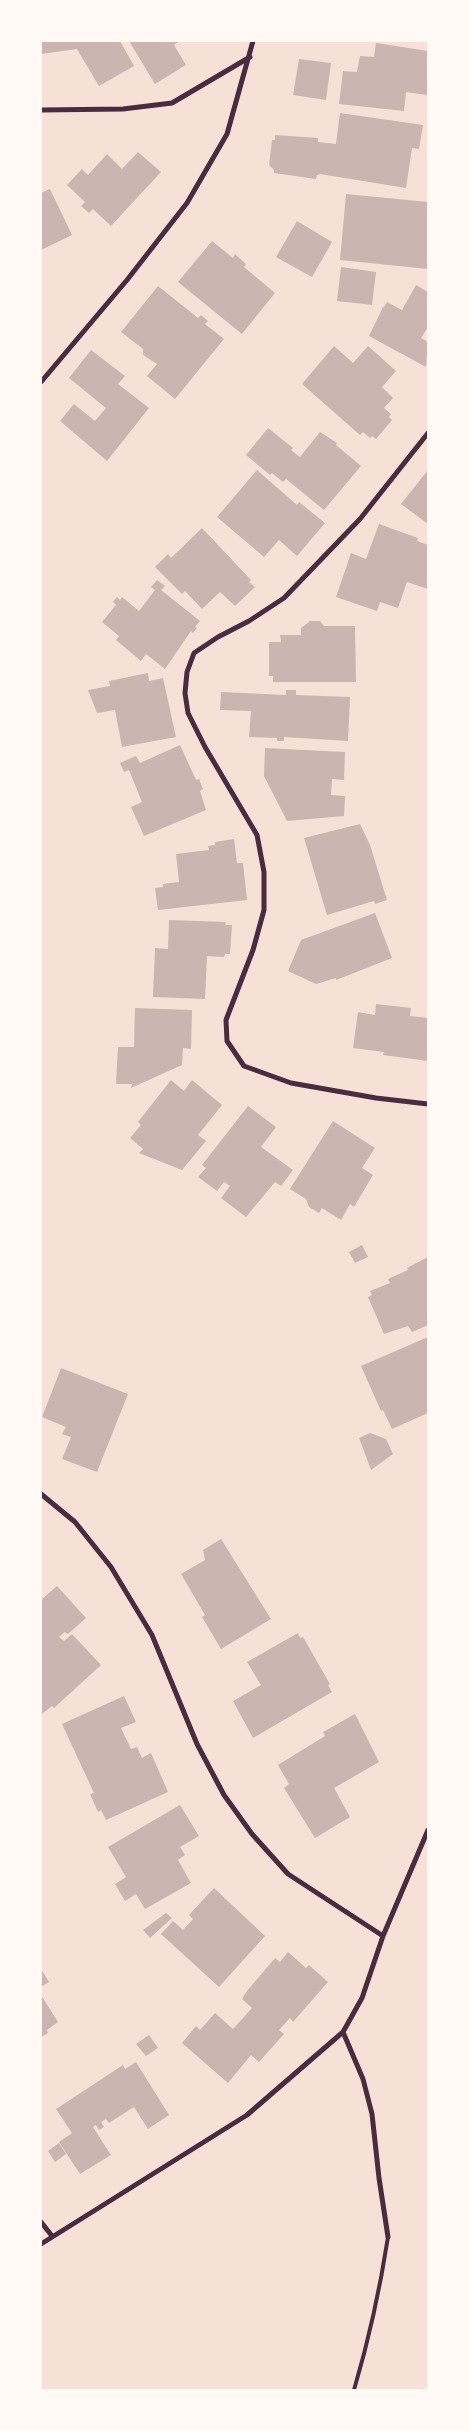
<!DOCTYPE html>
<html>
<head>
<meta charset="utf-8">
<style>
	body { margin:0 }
	#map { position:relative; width:469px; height:2431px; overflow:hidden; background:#f7e1d7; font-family:"Roboto Serif",serif }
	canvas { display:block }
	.frame { position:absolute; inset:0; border:42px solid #fffaf5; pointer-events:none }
</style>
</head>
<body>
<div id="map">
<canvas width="469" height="2431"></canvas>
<div class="frame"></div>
</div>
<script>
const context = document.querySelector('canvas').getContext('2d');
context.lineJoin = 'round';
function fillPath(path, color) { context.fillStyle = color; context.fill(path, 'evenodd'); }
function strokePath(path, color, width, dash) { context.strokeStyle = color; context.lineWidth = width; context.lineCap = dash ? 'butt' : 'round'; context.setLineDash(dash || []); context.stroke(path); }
fillPath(new Path2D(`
	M41 41H120L134 66 99 86 77 49 41 54Z
	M129 41H179L174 45 186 65 155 84Z
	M376 43 428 51 427 95 406 92 404 111 339 104 343 71 357 72 360 56 374 57Z
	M299 59 331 63 326 100 293 95Z
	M340 113 423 125 419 149 412 148 406 188 320 174 317 175 316 179 274 173V170L269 165 272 140H275V135L318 138V142L336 144Z
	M138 152 161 172 111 226 93 209 89 213 81 206 85 202 67 185 82 169 88 175 107 154 122 169Z
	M50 189 72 235 41 250V193Z
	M346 194 428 202V269L340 260Z
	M297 221 332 242 312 277 276 257Z
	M212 241 233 258 235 254 246 264 244 267 275 293 242 334 178 282Z
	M341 267 376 272 372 305 337 301Z
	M416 285 428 292V327L421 338 428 342 426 367 369 336 383 307H384L387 302 402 310Z
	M158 286 198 318 201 315 208 321 205 324 224 339 175 399 147 376 157 364 143 355V349L121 332Z
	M334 346 353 363 368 346 396 371 382 387 393 398 384 408 391 414 389 417 392 420 376 439 372 436 370 438 363 432 360 435 302 384Z
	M91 350 125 376 118 384 149 408 107 461 60 421 74 404 95 421 106 408 69 378Z
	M268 428 293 448 291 450 300 457 320 432 337 443 336 445 361 466 324 510 286 479 283 482 272 473 270 475 246 455Z
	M257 470 297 505 299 502 325 523 297 556 279 540 264 557 217 517Z
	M428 470V524L401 504Z
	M379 524 418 538 417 541 428 545V589L407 582 398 608 380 602 377 611 336 597 351 553 366 559Z
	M202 528 251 580 249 582 255 587 235 606 220 592 202 609 185 591 182 594 155 567 168 554 171 558Z
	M157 580 165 586 161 590 200 621 195 627 197 628 193 633 191 631 165 669 146 654 141 661 116 640 119 636 102 622 116 605 113 602 117 597 120 600 122 597 139 611 155 590 151 587Z
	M310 621H320L324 626H355L356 682H273V676H269V642H281L280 635H301V628Z
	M148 673 149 681 163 678 176 737 122 747 115 710 97 713 88 690 110 686 109 681Z
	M286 690H296V695L350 697 348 741 284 737V741H277V738L249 737 251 711 220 710 221 692 286 695Z
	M180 745 196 780 199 779 203 789 200 791 206 810 144 836 131 807 142 802 129 770 124 772 120 763 136 756 140 763Z
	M265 748 345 752 344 780 332 779 331 795 345 796 344 816 287 821 264 776Z
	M360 824 370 845 387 900 375 904 374 901 327 915 304 838Z
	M234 839 237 863H243L247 900 158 910 155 888 163 887V884L179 882 176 854 209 850 208 846 215 845V842Z
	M375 913 392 958 336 980V978L316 984 288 971 301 940Z
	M169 920 226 922 225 925H232L230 954H225L224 957 207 956 205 999 153 997 155 948 168 949Z
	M376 1004 411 1008 410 1016 428 1018V1061L383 1055 384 1052 353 1048 358 1012 375 1015Z
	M135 1008 192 1010 191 1049 183 1048 182 1065 131 1088 132 1084H116L118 1047H134Z
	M171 1080 184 1091 192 1080 222 1105 198 1135 206 1141 182 1170 139 1153 143 1149 130 1138 141 1125 138 1122Z
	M248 1106 276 1127 261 1147 293 1170 281 1186 275 1182 246 1217 221 1198 230 1186 224 1182 217 1191 198 1177 206 1168 202 1165Z
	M333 1121 375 1148 362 1168 373 1175 354 1207 350 1204 341 1220 322 1208 319 1213 309 1207 306 1199 290 1189Z
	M362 1245 368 1257 355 1263 349 1252Z
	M428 1257V1325L412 1332 408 1326 384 1334 368 1297 372 1295 370 1291 390 1283 388 1279 408 1270 407 1268Z
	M428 1337V1413L392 1429 383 1410 381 1411 361 1366Z
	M61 1368 128 1394 97 1472 62 1459 71 1437 62 1434 66 1427 42 1417Z
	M370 1433 386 1439 393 1454 371 1470 359 1438Z
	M221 1539 271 1619 221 1649 202 1617 205 1615 181 1574 205 1560 203 1550Z
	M57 1586 86 1618 68 1634 65 1632 59 1637 64 1641 72 1634 101 1665 54 1708 52 1706 42 1714 41 1600Z
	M298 1633 300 1638 303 1637 330 1684 328 1685 332 1692 253 1738 233 1701 261 1685 247 1662Z
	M124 1696 136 1722 121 1728 131 1749 137 1747 142 1758 151 1753 168 1792 106 1820 101 1810 98 1812 90 1794 94 1793 62 1724Z
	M355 1714 379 1762 334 1788 350 1817 315 1838 284 1788 289 1784 278 1765 325 1736 323 1732Z
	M180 1805 199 1836 180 1847 185 1855 178 1860 191 1883 145 1909 136 1894 125 1901 115 1884 126 1877 108 1847Z
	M214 1888 265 1936 219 1987 161 1934 173 1921 183 1930 193 1919 189 1915Z
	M166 1913 172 1918 150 1938 143 1930Z
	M288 1952 306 1968 309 1965 328 1982 293 2022 290 2018 279 2030 284 2034 259 2062 251 2055 228 2083 182 2043 196 2026 200 2030 215 2013 233 2029 252 2008 242 1999 247 1991 275 1958 280 1962Z
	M41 1969 49 1982 41 1987Z
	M41 1995 58 2022 47 2030 48 2033 41 2037Z
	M149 2035 158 2048 146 2056 136 2044Z
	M136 2062 169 2115 148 2129 134 2107 109 2123 106 2119 101 2122 104 2127 99 2130 96 2125 93 2127 111 2155 80 2174 59 2142 72 2133 56 2109 123 2065 125 2069Z
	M59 2143 66 2154 55 2162 48 2151Z`), '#ccb4b1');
strokePath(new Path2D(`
	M354 2390C369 2339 380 2289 388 2237`), '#4a2c40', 4);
strokePath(new Path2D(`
	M41 110 123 109 172 103 250 57
	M41 382 127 280 187 203 227 134 253 41
	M428 433 360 519 284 598 249 621 218 637 194 653 187 672 185 693 188 713 205 747 257 835 264 872V910L253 950 226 1020 227 1041 244 1066 291 1083 376 1098 428 1104
	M41 1494 75 1522 111 1567 152 1635 197 1744 224 1795 252 1834 288 1874 383 1936
	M343 2032 363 2079 372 2114 379 2178 388 2237
	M41 2222 52 2236
	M41 2244 247 2115 343 2032 362 1998 383 1936 428 1830`), '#4a2c40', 5);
</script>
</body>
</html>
